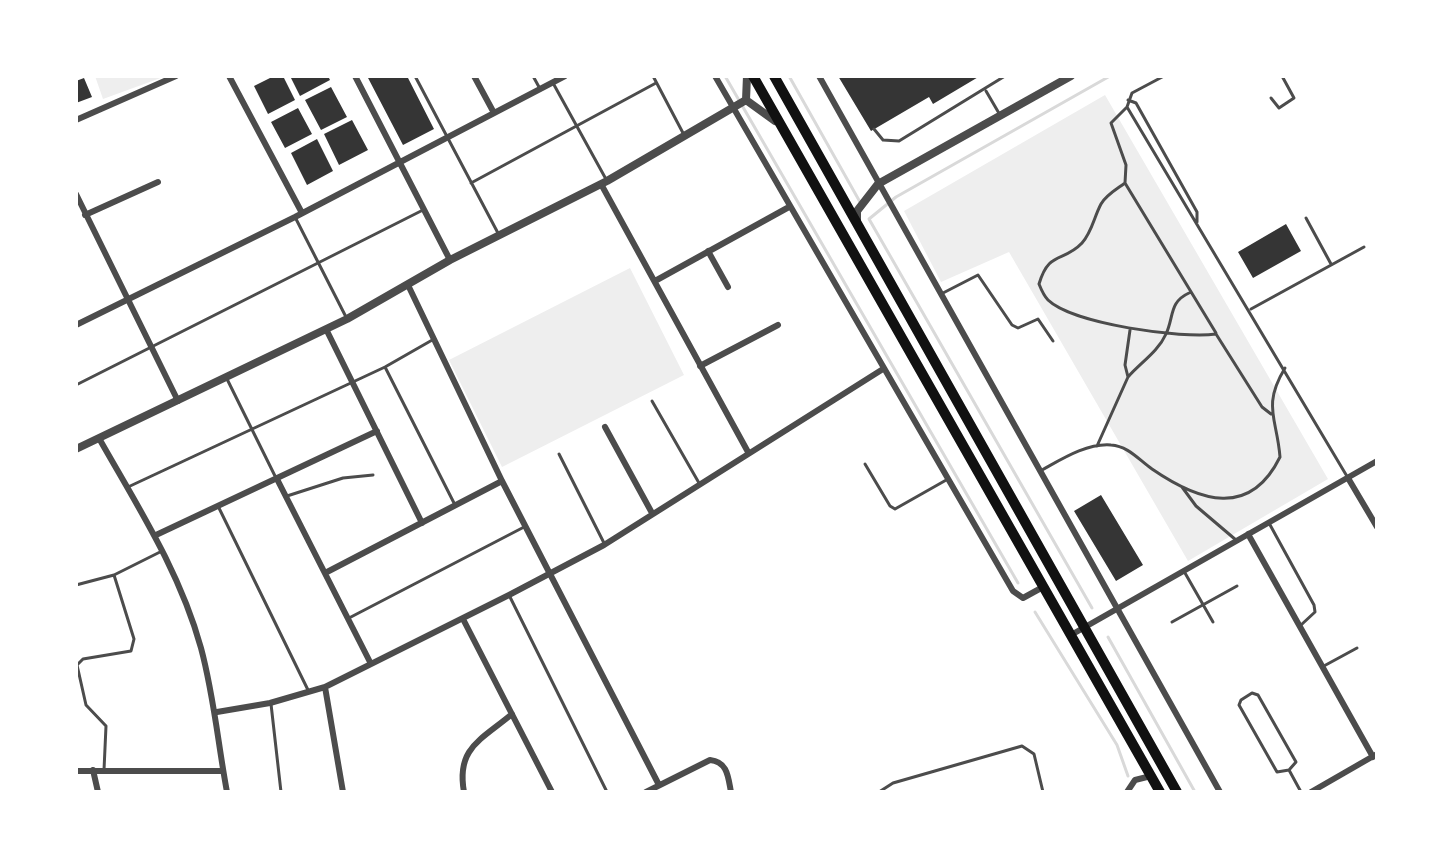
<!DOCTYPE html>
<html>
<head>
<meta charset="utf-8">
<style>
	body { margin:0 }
	#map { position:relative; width:1453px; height:868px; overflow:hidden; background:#fff; font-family:Manrope,sans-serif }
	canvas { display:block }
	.frame { position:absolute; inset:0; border:78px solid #fff; pointer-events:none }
</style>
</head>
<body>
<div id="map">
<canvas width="1453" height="868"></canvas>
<div class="frame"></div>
</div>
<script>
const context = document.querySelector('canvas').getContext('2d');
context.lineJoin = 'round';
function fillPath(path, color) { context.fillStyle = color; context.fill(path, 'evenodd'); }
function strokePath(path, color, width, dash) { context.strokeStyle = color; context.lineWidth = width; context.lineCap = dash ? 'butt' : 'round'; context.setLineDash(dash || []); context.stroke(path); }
fillPath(new Path2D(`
	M95 76H166L103 99Z
	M1105 95 1328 479 1188 561 1009 252 941 282 904 211Z
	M630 268 684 375 502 467 449 360Z`), '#eee');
strokePath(new Path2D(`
	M725 76 1018 583
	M789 76 860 202
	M1092 608 869 219 896 197 1110 76
	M1035 612 1117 745 1128 776
	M1108 637 1195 792`), '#d9d9d9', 3);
fillPath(new Path2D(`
	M274 76H283L295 100 268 114 254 86Z
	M290 76H328L330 80 300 96Z
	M367 76H407L434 129 403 145Z
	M838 76H980L933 104 929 97 871 131Z
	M84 78 92 97 76 103V81Z
	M331 87 347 117 321 130 305 100Z
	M298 108 312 134 285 148 271 122Z
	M352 120 368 150 339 165 324 134Z
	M317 139 333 171 307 185 291 153Z
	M1286 224 1301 251 1253 278 1238 252Z
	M1101 495 1143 565 1116 581 1074 511Z`), '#353535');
strokePath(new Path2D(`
	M415 76 499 235
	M533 76 539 87
	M653 76 683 133
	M1164 76 1132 93 1127 107 1348 478
	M553 83 607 181
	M986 91 1000 115
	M1271 98 1279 108 1294 98 1282 76
	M1128 100 1136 103 1197 212V222
	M1127 107 1111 123 1126 165 1125 183C1117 189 1106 195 1101 204 1094 217 1092 232 1082 243 1063 263 1049 250 1039 284 1041 289 1044 296 1048 300 1073 324 1182 339 1216 334L1262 407 1271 414
	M874 129 883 140 899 141 1005 76
	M471 183 656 83
	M1125 183 1216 333
	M295 217 346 317
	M1306 218 1331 264
	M943 293 978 275 1012 325 1018 328 1038 319 1053 341
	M1251 309 1364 247
	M385 367 454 503
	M1128 377C1140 363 1158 352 1166 334 1174 317 1169 302 1189 293
	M227 379 275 476
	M76 385 423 210
	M652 401 699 483
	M1097 446 1128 377 1125 365 1130 330
	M559 454 604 543
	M865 464 890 506 895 509 948 479
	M1042 470C1062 459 1087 443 1111 445 1128 446 1139 460 1152 469 1200 502 1250 518 1280 457 1277 418 1262 406 1285 368
	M128 487 385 367 434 339
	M1182 487 1196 506 1236 540
	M287 496 343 478 373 475
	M218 506 308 690
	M1269 523 1314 605 1315 612 1301 625
	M1185 573 1213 622
	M76 585 114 575
	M509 595 607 792
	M349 618 526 526
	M1172 622 1237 586
	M1322 667 1357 648
	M271 704 281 792
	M104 770 106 726 86 705 77 665 83 659 131 651 134 639 114 575 160 552
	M1289 770 1277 772 1239 705 1241 700 1252 693 1258 695 1296 762 1289 770 1301 792
	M879 792 893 783 1022 746 1034 754 1043 792`), '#4c4c4c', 3);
strokePath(new Path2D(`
	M229 76 302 213
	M355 76 450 260
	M474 76 494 113
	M715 76 1013 591 1023 598 1043 587
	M819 76 1220 792
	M76 120 176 76
	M601 184 748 452
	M76 194 178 401
	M85 215 158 182
	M708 251 728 287
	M655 281 789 207
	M408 285 502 481 659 785
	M76 325 295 217 565 76
	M326 329 422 523
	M700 366 778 325
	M605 427 652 513
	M100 440C138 507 180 572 201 648 214 696 218 744 227 792
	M1348 478 1377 527
	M277 479 371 664
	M1248 534 1373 757
	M156 535 377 431
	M327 572 502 481
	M463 619 552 792
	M1071 635 1377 461
	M325 687 343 792
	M217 712 270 703 325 687 509 595 604 545 883 369
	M93 770 98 792
	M76 771H223
	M464 792C456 748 481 740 512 714
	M646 792 710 760C728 762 728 777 731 792
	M1127 792 1135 780 1151 776
	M1311 792 1377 754`), '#4c4c4c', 6);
strokePath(new Path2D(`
	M746 100 775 121
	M746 100 747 76
	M857 222V211L878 184 1071 76
	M76 449 347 319 450 260 607 181 746 100`), '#4c4c4c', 8);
strokePath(new Path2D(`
	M753 76 1160 792
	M774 76 1177 792`), '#111', 10);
</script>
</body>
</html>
